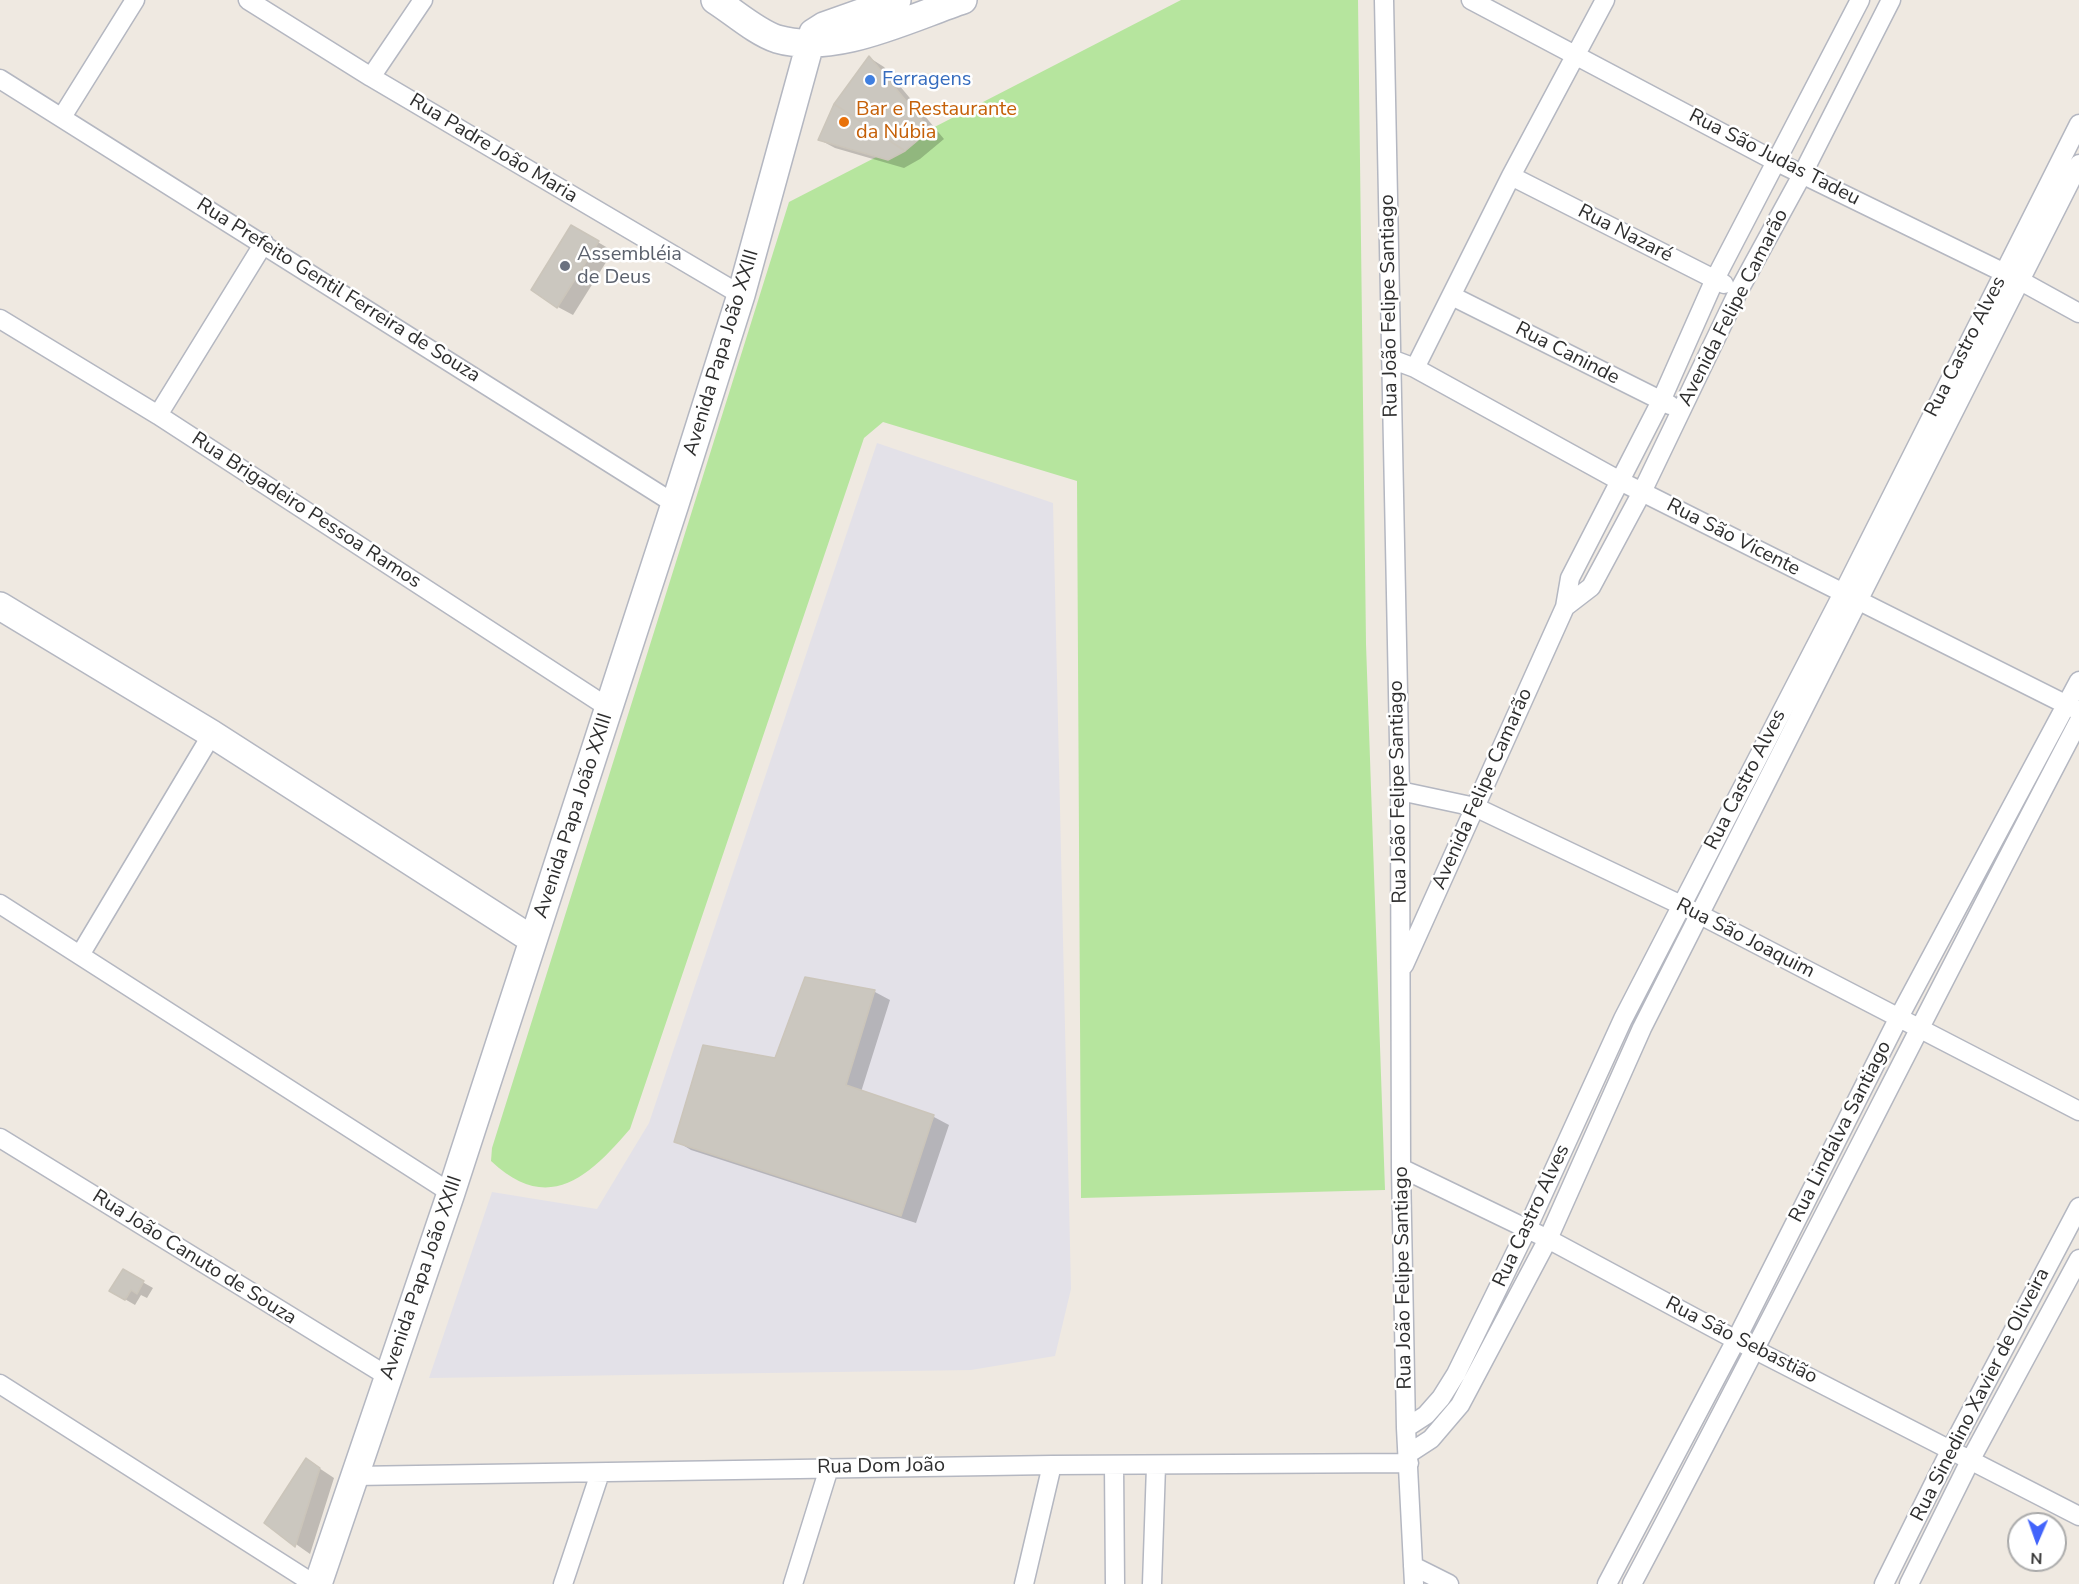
<!DOCTYPE html>
<html>
<head>
<meta charset="utf-8">
<style>
	body { margin:0 }
	#map { position:relative; width:2079px; height:1584px; overflow:hidden; background:#efe9e1; font-family:"Nunito Sans",sans-serif }
	canvas { display:block }
	.north { position:absolute; left:2007px; top:1512px; width:60px; height:60px; box-sizing:border-box; background:#fff; border:2px solid #ababab; border-radius:50%; rotate:182deg; font-size:16px; font-weight:700; line-height:24px; text-align:center; color:#2e2e2e }
	.north::after { content:''; display:block; margin:auto; width:21px; height:27px; background:#4264fb; clip-path:polygon(50% 0,100% 100%,50% 72%,0 100%) }
</style>
</head>
<body>
<div id="map">
<canvas width="2079" height="1584"></canvas>
<div class="north">N</div>
</div>
<script>
const context = document.querySelector('canvas').getContext('2d');
context.lineJoin = 'round';
function fillPath(path, color) { context.fillStyle = color; context.fill(path, 'evenodd'); }
function strokePath(path, color, width, dash) { context.strokeStyle = color; context.lineWidth = width; context.lineCap = dash ? 'butt' : 'round'; context.setLineDash(dash || []); context.stroke(path); }
function write(font, color, halo, rows, align = 'center') {
  context.font = font + ' "Nunito Sans",sans-serif'; context.lineWidth = 5; context.setLineDash([]); context.textBaseline = 'middle'; context.strokeStyle = halo; context.fillStyle = color; for (const [text, x, y, turn = 0] of rows) {
    context.save(); context.translate(x, y); context.rotate((+turn || 0) * Math.PI / 180); context.textAlign = isNaN(turn) ? turn : align; if (halo) context.strokeText(text, 0, 0); context.fillText(text, 0, 0); context.restore();
  }
}
fillPath(new Path2D(`
	M877 443 1053 503 1071 1289 1055 1356 971 1370 429 1378 492 1192 597 1209 649 1123Z`), '#e3e1e8');
fillPath(new Path2D(`
	M1181 0H1358L1366 644 1385 1190 1081 1198 1077 481 883 422 864 438 630 1129C589 1177 548 1215 491 1161L492 1148 789 202Z`), '#b6e59e');
fillPath(new Path2D(`
	M870 58 884 67 944 139 920 159 904 168 835 148 820 140Z
	M572 227 613 251 573 315 558 307Z
	M806 978 875 992 890 1000 861 1092 934 1117 949 1125 916 1223 691 1150 676 1141 776 1059Z
	M123 1271 153 1288 147 1298 141 1295 135 1305 111 1291Z
	M307 1460 334 1478 310 1554 266 1523Z`), '#0003');
const building = new Path2D(`
	M869 56 930 130 905 151 834 104Z
	M834 104 905 151 888 160 818 140Z
	M571 225 599 241 557 308 531 290Z
	M805 977 875 990 846 1085 934 1115 901 1216 674 1142 703 1045 775 1058Z
	M123 1269 144 1281 137 1294 131 1290 125 1300 109 1291Z
	M306 1458 320 1468 295 1547 264 1523Z`);
fillPath(building, '#cbc7bf');
strokePath(building, '#cbc5ba', 1.5);
const street = new Path2D(`
	M248 0 371 77 741 295
	M1384 0 1400 791 1401 1168 1406 1428 1414 1584
	M1471 0 1775 161 2019 280 2079 313
	M371 77 423 0
	M0 79 675 504
	M62 117 135 0
	M1511 176 1724 284
	M1452 296 1670 405
	M0 319 158 415 609 708
	M1391 359 1415 368 1620 481 2077 710
	M1415 368 1511 176 1605 0
	M158 415 264 243
	M1565 607 1591 587 1642 492 1738 292 1802 175 1891 0
	M1400 791 1475 807 1681 905 2079 1111
	M0 904 451 1193
	M80 955 212 734
	M1404 965 1565 607 1570 578 1661 401 1715 279 1860 0
	M0 1138 389 1377
	M1401 1168 1548 1239 1736 1340 2079 1516
	M0 1384 314 1584
	M1406 1428 1426 1415 1441 1398 1456 1374 1527 1229 1623 1019 1843 593 2079 124
	M1408 1454 1431 1439 1460 1405 1548 1239 1642 1028 2079 164
	M1114 1465 1115 1584
	M354 1476 1052 1465 1409 1463
	M1413 1566 1449 1584
	M563 1584 600 1473
	M793 1584 829 1468
	M1024 1584 1052 1465
	M1152 1584 1156 1466
	M1607 1584 1736 1340 1898 1019 2079 681
	M1632 1584C1784 1298 1928 1008 2079 721
	M1884 1584 1951 1449 2079 1207
	M1909 1584 1971 1459 2079 1259`);
const secondary = new Path2D(`
	M715 0C734 12 756 32 777 39 835 56 909 18 963 0
	M0 606 212 734 533 940
	M318 1584 451 1193 675 504 741 295 813 33 824 26 897 0`);
strokePath(street, '#b4b7c1', 21);
strokePath(secondary, '#b4b7c1', 30);
strokePath(street, '#fff', 18);
strokePath(secondary, '#fff', 27);
for (const [x, y, r, color] of [
	[870,80,6,"#3f7fe0"],
	[844,122,6,"#e8710a"],
	[565,266,6,"#6b7280"]
]) { const dot = new Path2D(); dot.arc(x, y, r, 0, 2 * Math.PI); context.fillStyle = color; context.fill(dot); strokePath(dot, '#fff', 2); }
write('20px', '#366cbe', '#fff', [
	["Ferragens",882,80]
], 'left');
write('20px', '#c56008', '#fff', [
	["Bar e Restaurante",856,110],
	["da Núbia",856,133]
], 'left');
write('20px', '#2e2e2e', '#fff', [
	["Rua Padre João Maria",493,149,31],
	["Rua São Judas Tadeu",1774,158,27],
	["Rua Nazaré",1625,234,27],
	["Rua Prefeito Gentil Ferreira de Souza",338,291,32],
	["Rua João Felipe Santiago",1390,306,-91],
	["Avenida Felipe Camarão",1734,308,-63],
	["Rua Castro Alves",1966,347,-63],
	["Avenida Papa João XXIII",722,353,-73],
	["Rua Caninde",1567,354,27],
	["Rua Brigadeiro Pessoa Ramos",306,511,33],
	["Rua São Vicente",1733,538,27],
	["Rua Castro Alves",1746,780,-63],
	["Avenida Felipe Camarão",1483,789,-66],
	["Rua João Felipe Santiago",1399,792,-91],
	["Avenida Papa João XXIII",574,816,-72],
	["Rua São Joaquim",1745,939,27],
	["Rua Lindalva Santiago",1841,1132,-63],
	["Rua Castro Alves",1532,1216,-65],
	["Rua João Canuto de Souza",194,1258,32],
	["Avenida Papa João XXIII",422,1278,-71],
	["Rua João Felipe Santiago",1404,1278,-91],
	["Rua São Sebastião",1741,1341,27],
	["Rua Sinedino Xavier de Oliveira",1981,1395,-63],
	["Rua Dom João",881,1467,-1]
]);
write('20px', '#5b616d', '#fff', [
	["Assembléia",577,255],
	["de Deus",577,278]
], 'left');
</script>
</body>
</html>
